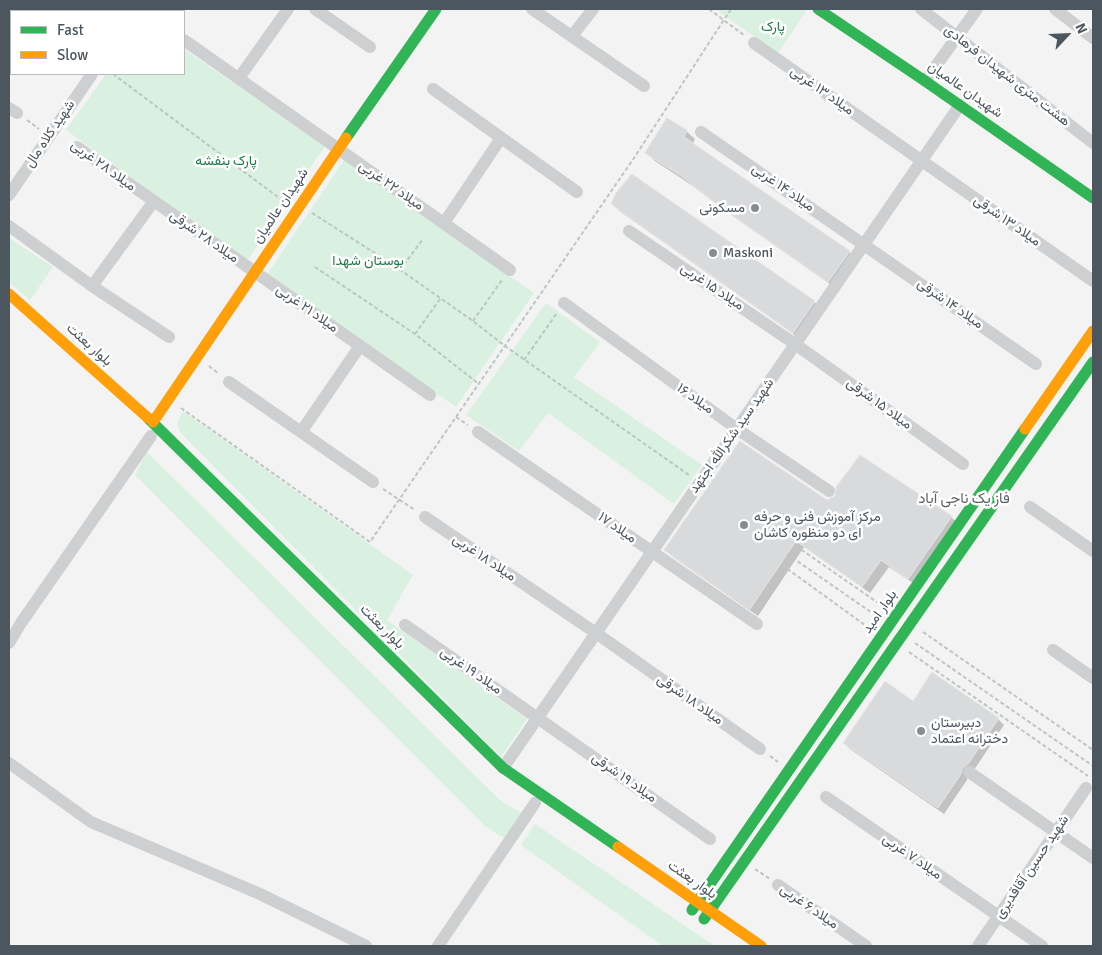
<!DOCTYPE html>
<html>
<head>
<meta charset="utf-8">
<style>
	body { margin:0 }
	#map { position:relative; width:1102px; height:955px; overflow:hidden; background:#f3f3f3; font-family:Signika,sans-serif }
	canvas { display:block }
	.frame { position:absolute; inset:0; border:10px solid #4b565e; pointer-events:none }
	.legend { position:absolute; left:10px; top:10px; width:175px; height:65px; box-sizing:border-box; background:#fff; border:1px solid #b7bbbf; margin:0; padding:6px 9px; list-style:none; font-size:15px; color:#4b565e }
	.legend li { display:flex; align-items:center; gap:10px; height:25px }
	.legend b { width:25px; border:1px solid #b7bbbf }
	.north { position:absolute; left:1042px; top:10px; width:50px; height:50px; -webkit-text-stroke:4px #fff; paint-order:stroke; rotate:65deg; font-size:14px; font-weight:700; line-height:20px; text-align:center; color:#4b565e }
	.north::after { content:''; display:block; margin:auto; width:18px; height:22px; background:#4b565e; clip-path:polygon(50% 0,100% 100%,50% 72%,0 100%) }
</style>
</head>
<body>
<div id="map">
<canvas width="1102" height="955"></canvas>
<div class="frame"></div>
<ul class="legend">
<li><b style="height:6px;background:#30b455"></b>Fast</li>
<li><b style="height:6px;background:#ff9f0a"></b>Slow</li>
</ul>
<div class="north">N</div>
</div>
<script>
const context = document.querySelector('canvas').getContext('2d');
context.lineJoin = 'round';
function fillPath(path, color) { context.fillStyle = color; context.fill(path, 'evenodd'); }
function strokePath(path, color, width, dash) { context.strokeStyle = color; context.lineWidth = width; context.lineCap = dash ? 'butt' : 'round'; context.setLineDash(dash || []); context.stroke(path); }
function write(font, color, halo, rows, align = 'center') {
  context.font = font + ' Signika,Vazirmatn,sans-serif'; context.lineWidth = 5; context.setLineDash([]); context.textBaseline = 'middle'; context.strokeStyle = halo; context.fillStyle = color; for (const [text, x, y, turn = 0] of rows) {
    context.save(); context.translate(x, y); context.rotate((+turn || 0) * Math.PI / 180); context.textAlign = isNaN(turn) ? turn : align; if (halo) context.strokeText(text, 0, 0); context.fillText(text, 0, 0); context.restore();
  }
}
fillPath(new Path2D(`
	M715 9H802L806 11 778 53Z
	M184 49 325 146 247 261 66 130 106 74H184Z
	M344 160 534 293 456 407 266 276Z
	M9 238 53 267 30 300 9 282Z
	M546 303 600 342 574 377 702 465 674 504 548 413 519 451 466 415Z
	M183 411 413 575 387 620 527 719 501 757 180 432 177 423Z
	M147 452 502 802 524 814 506 840 484 825 135 475Z
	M535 824 715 946H663L521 845Z`), '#daf0e1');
fillPath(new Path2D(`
	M686 131 695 139 693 144 849 252 857 260 837 289 723 209 693 186 655 161 647 153Z
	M612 204 814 302 823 310 802 340 621 212Z
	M827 502 951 517 959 524 916 585 889 567 870 593 804 547 758 616 673 557 666 550Z
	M914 703 998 719 1004 725 974 770 968 774 967 780 944 814 850 749 844 743Z`), '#0003');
const building = new Path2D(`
	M667 118 687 130 684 137 850 251 828 282 713 201 683 177 645 153Z
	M632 174 815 301 793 333 611 204 616 193Z
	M740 441 827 500 835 496 836 487 860 455 952 516 908 579 881 560 862 587 796 541 750 609 664 550Z
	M932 672 999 718 968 764 962 768 961 774 938 808 843 743 885 681 913 701Z`);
fillPath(building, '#d9dadc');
strokePath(building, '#e5e5e6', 1);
strokePath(new Path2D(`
	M709 9 745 36
	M113 74 286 203
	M27 120 39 129
	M312 213 389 262 473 321 505 346 689 475
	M315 267 415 334 479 384
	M400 270 423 239
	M473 321 502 280
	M415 334 440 299
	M524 360 557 313
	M209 366 219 374
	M181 408 370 542 634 158 731 9
	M456 417 468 425
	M383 489 415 510
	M796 546 884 607
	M787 554 878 617
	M782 565 869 628
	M923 632 1093 750
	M915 643 1093 766
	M909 652 1088 776
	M770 756 778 762
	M755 869 770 879`), '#bcc6c2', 2, [4, 2.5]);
strokePath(new Path2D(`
	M25 9 28 11
	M315 9 370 47
	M532 9 644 86
	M921 9 1093 143
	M1055 9 1093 38
	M136 11 138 9
	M572 36 593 9
	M184 40 510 270
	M754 43 1093 281
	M239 78 288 9
	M925 81 977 9
	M433 89 577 192
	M9 108 17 113
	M701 132 1036 364
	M77 147 430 395
	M9 195 92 74
	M444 223 501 138
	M9 226 92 286 169 337
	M629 231 795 344 963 464
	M92 286 154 201
	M564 303 737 429 829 491
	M229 382 373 482
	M301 432 360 346
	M478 432 757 624
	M1030 507 1093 551
	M425 517 596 633 760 749
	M405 625 710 839
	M9 643 21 623 151 436
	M1053 650 1093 678
	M9 763 91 822 260 894 366 946
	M503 768 960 105
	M969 772 1093 858
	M826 797 1042 946
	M778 885 866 946
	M438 946 535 803
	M978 946 1086 788`), '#cdcfd0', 12);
strokePath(new Path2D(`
	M818 9 925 81 1093 198
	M346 138 436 9
	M148 418 503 768 618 847
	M692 910 1025 429
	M704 919 1093 362`), '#30b455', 11);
strokePath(new Path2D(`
	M9 294 148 418
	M153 422 346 138
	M1025 429 1093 331
	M618 847 761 946`), '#ff9f0a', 11);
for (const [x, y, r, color] of [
	[755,208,5,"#868d92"],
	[713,253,5,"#868d92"],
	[744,525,5,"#868d92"],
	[921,731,5,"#868d92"]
]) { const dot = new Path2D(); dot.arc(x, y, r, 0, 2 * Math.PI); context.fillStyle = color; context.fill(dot); strokePath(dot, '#fff', 2); }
write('14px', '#207b48', '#fff', [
	["پارک",773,27],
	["پارک بنفشه",226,161],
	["بوستان شهدا",368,261]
]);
write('14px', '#4b565e', '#fff', [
	["هشت متری شهیدان فرهادی",1007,76,38],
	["شهیدان عالمیان",965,90,35],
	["میلاد ۱۳ غربی",822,91,35],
	["شهید کلاه مال",50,134,-56],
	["میلاد ۲۸ غربی",103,166,36],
	["میلاد ۲۲ غربی",391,186,35],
	["میلاد ۱۴ غربی",783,188,35],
	["شهیدان عالمیان",281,206,-56],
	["میلاد ۱۳ شرقی",1007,221,35],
	["میلاد ۲۸ شرقی",204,237,35],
	["میلاد ۱۵ غربی",712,287,34],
	["میلاد ۱۴ شرقی",950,304,35],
	["میلاد ۲۱ غربی",307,309,35],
	["بلوار بعثت",89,345,42],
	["میلاد ۱۶",695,399,36],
	["میلاد ۱۵ شرقی",879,404,36],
	["شهید سید شکرالله اجتهد",732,436,-55],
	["میلاد ۱۷",617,528,35],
	["میلاد ۱۸ غربی",484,558,34],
	["بلوار امید",880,612,-55],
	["بلوار بعثت",382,627,45],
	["میلاد ۱۹ غربی",471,671,35],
	["میلاد ۱۸ شرقی",690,700,35],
	["میلاد ۱۹ شرقی",624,778,35],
	["میلاد ۷ غربی",912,857,35],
	["شهید حسین آقاقدیری",1032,867,-56],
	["بلوار بعثت",692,880,35],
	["میلاد ۶ غربی",809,907,35]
]);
write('14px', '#4b565e', '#fff', [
	["مسکونی",745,208,"right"],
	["Maskoni",723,253],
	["مرکز آموزش فنی و حرفه",754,517],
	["ای دو منظوره کاشان",754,533],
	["دبیرستان",931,723],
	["دخترانه اعتماد",931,739]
], 'left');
write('15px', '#5f6366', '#fff', [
	["فاز یک ناجی آباد",964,499]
]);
</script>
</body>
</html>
